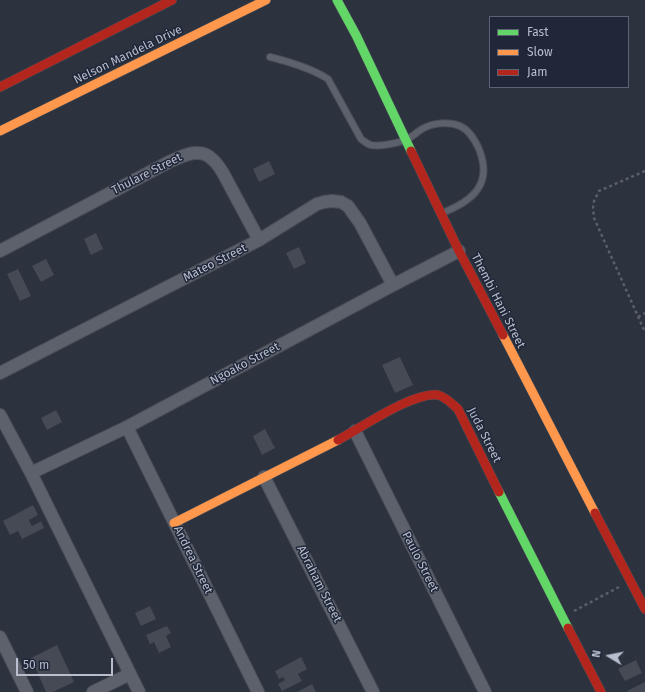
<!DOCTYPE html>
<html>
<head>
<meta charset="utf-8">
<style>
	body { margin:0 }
	#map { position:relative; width:645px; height:692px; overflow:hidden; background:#2c323e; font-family:"Fira Sans",sans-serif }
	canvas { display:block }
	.legend { position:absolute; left:489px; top:16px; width:140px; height:72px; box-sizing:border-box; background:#1f2739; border:1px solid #5c6374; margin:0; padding:5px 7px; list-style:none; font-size:12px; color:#b8becd }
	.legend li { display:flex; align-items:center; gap:8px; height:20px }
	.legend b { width:20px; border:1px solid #5c6374 }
	.north { position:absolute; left:589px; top:636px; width:40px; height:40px; -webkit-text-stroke:3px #1f2739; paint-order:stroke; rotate:280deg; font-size:11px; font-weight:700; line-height:16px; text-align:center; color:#b8becd }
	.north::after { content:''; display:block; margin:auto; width:14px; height:18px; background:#b8becd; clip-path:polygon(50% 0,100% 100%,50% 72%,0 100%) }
	.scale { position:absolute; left:16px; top:658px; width:97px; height:18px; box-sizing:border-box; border:2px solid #b8becd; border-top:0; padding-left:5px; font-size:12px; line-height:14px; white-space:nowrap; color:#b8becd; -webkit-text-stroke:3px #1f2739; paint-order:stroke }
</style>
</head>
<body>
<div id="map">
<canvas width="645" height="692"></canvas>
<ul class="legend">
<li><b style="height:5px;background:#63d668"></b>Fast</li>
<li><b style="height:5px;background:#ff974d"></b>Slow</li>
<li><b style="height:5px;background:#b3261e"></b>Jam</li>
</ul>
<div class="north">N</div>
<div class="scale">50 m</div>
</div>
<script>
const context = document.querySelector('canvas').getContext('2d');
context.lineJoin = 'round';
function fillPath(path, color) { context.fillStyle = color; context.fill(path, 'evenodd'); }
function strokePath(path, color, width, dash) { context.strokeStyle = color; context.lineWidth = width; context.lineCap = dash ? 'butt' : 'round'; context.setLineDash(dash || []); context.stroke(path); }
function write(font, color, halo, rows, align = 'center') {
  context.font = font + ' "Fira Sans",sans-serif'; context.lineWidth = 3; context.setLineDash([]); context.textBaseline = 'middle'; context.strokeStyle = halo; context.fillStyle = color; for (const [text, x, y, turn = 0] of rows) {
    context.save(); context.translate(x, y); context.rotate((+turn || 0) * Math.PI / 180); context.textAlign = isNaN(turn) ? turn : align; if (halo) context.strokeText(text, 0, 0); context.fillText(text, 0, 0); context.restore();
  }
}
fillPath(new Path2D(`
	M269 161 275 174 259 182 253 169Z
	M96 233 103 249 91 255 84 239Z
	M299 247 306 263 294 269 286 253Z
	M46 259 54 275 41 282 32 266Z
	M18 269 31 296 20 301 7 274Z
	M400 357 413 385 395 393 382 365Z
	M56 410 62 422 47 430 41 418Z
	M265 429 275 448 262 455 253 436Z
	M33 505 38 515 29 520 32 526 41 521 44 528 22 539 18 531 10 535 3 521Z
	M150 606 156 619 141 626 135 613Z
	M167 626 171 633 166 636 171 647 159 653 154 642 150 644 146 635Z
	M57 645 74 682 53 692H46L31 658Z
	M301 657 307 669 298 674 302 681 282 691 278 684 285 680 283 677 279 679 275 671Z
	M636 660 642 673 625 681 618 669Z
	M645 682V692H628L627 691Z
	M312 684 316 692H297Z`), '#454a54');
const lane = new Path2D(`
	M270 57C290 62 311 68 328 79L361 139C364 141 367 144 371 145 378 147 400 143 407 139 412 137 417 132 422 129 432 123 449 121 460 126 469 130 475 140 479 149 493 184 473 201 442 213`);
const street = new Path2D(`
	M0 251 169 162C182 156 201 146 213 160 217 163 220 168 223 173L259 240
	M0 373 259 240 317 204 324 202 332 201 341 202 348 206 360 223 393 285
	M0 415 31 473 139 692
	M127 427 258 692
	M355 431 485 692
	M31 473 127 427 393 285 459 251
	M264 477 373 692
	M0 637 27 692
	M93 692 130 674`);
const fast = new Path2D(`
	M337 0 356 35 411 151
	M499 492 568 628`);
const slow = new Path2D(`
	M0 131 266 0
	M503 335 595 513
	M174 523 338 440`);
const jam = new Path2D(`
	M0 87 172 0
	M411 151 459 251 503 335
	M338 440C361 428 414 391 438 395 446 397 452 404 458 409L499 492
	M595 513 645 609
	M568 628 601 692`);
strokePath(lane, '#494d56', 8);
strokePath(street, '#494d56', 14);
strokePath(fast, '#494d56', 10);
strokePath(slow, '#494d56', 10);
strokePath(jam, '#494d56', 10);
strokePath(new Path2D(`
	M645 171 599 191 594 201 593 208 594 218 645 332
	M638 317 645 313
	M574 611 619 587`), '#5a6067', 2.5, [3, 3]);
strokePath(lane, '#5d616b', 6);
strokePath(street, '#5d616b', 12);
strokePath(fast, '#63d668', 9);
strokePath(slow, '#ff974d', 9);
strokePath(jam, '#b3261e', 9);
write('12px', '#b8becd', '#1f2739', [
	["Nelson Mandela Drive",128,55,-26],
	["Thulare Street",147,174,-27],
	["Mateo Street",215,263,-27],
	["Thembi Hani Street",498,301,63],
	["Ngoako Street",245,364,-28],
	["Juda Street",484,435,63],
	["Andrea Street",193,560,64],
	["Paulo Street",420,562,63],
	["Abraham Street",319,584,63]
]);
</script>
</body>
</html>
